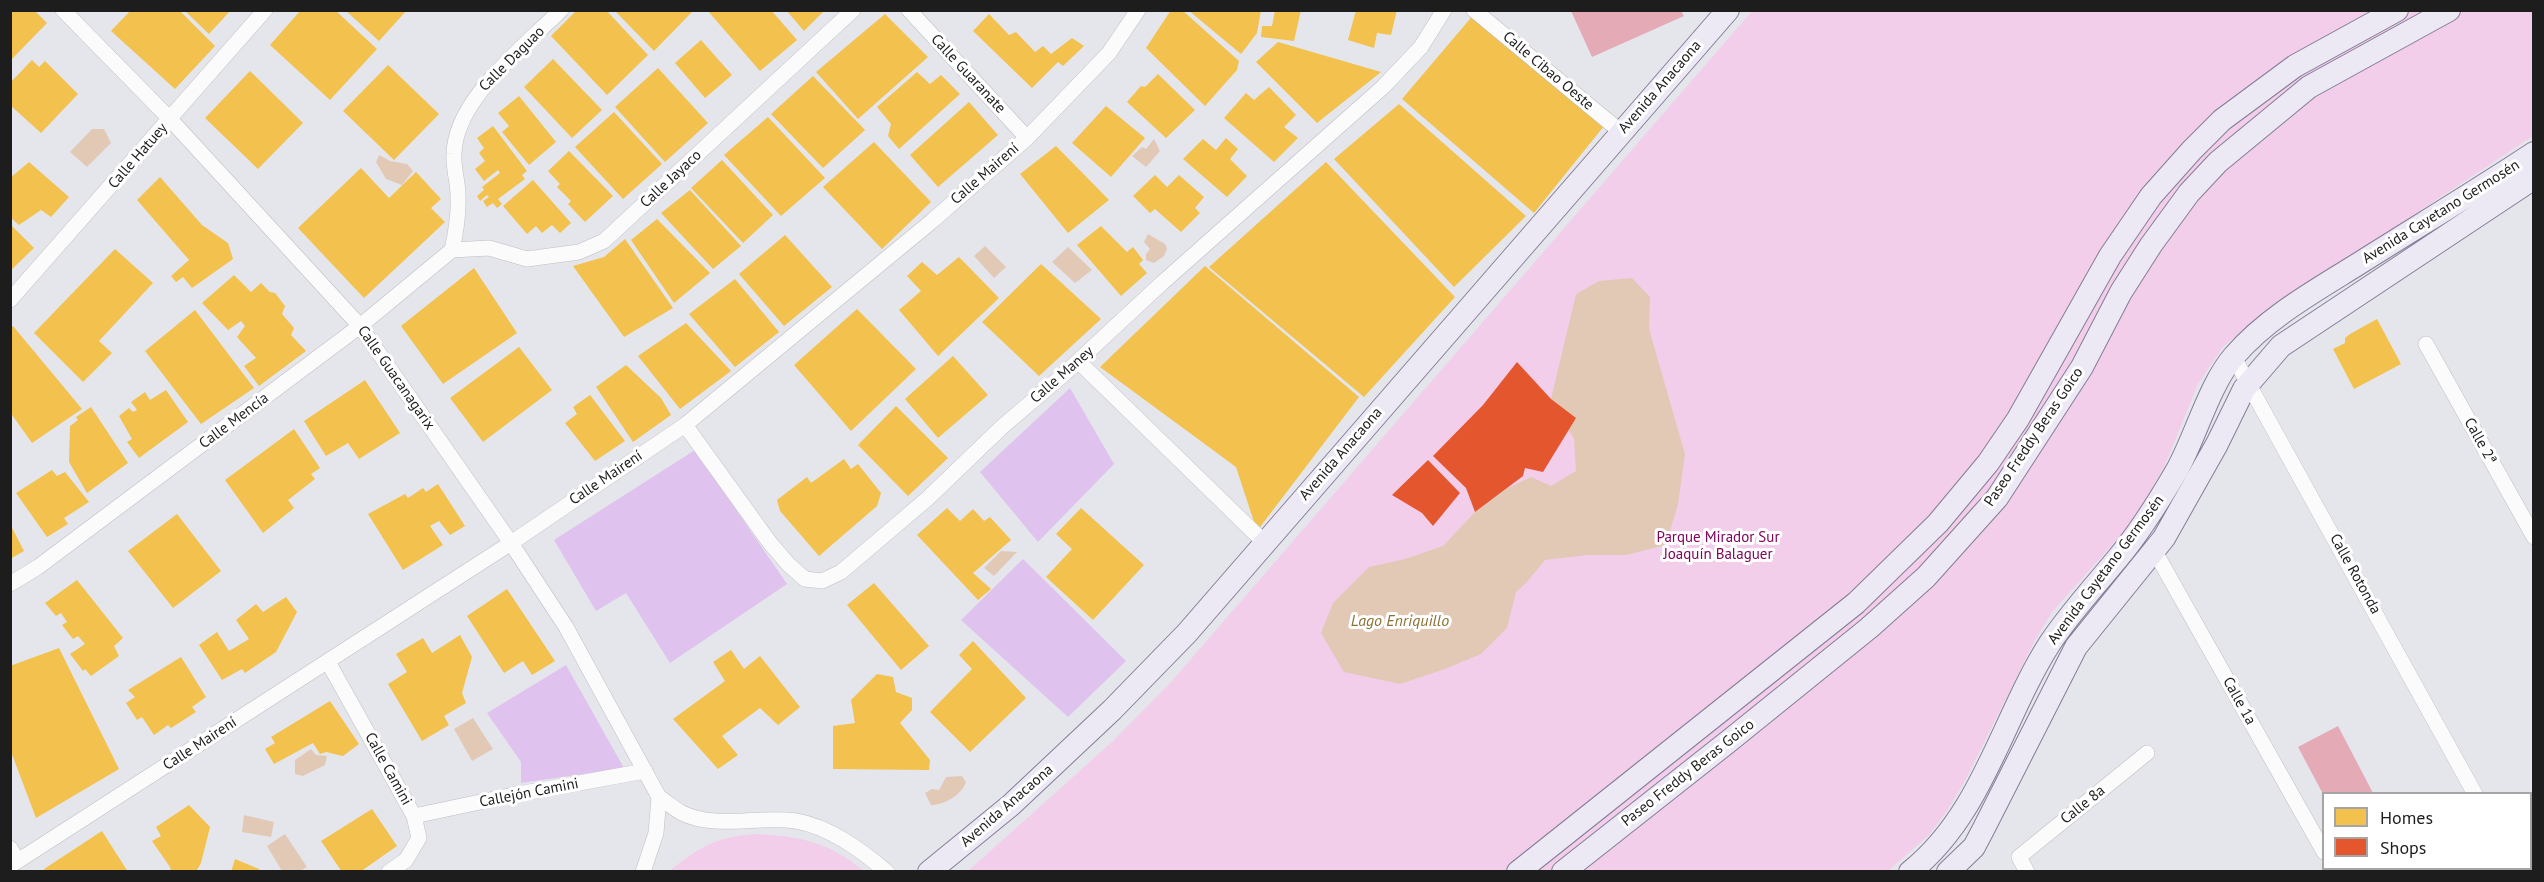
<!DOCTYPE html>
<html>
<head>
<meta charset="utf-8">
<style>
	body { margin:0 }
	#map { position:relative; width:2544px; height:882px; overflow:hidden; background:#e5e6ec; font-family:"PT Sans",sans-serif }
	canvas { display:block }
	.frame { position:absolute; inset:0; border:12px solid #1d1d1d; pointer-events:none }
	.legend { position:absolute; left:2322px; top:792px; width:210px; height:78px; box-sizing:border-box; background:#fff; border:2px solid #a5a5a5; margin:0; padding:8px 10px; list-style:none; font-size:18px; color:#1d1d1d }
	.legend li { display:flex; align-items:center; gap:12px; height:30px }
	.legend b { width:30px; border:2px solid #a5a5a5 }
</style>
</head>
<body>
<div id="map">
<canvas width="2544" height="882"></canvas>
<div class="frame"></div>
<ul class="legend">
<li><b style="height:16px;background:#f2c14e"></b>Homes</li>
<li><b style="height:16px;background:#e4572e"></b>Shops</li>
</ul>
</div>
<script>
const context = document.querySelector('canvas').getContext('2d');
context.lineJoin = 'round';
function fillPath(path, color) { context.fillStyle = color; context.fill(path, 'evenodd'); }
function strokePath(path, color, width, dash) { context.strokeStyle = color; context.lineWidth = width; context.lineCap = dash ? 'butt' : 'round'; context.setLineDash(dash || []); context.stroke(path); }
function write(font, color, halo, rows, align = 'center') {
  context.font = font + ' "PT Sans",sans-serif'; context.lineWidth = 6; context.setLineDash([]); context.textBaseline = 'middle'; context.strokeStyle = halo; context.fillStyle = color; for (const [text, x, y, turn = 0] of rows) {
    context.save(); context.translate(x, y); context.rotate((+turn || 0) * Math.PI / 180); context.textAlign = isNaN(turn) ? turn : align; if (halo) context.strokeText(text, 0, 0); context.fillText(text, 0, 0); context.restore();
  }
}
fillPath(new Path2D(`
	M1070 388 1114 464 1038 542 980 472Z
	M695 450 787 584 670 663 626 593 596 611 554 540Z
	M1023 559 1126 661 1068 717 961 620Z
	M566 665 624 768 521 783V762L487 713Z`), '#dfc2ed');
fillPath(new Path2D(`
	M1752 11H2533V136L2329 271 2242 331 2223 347 2198 384 2165 465 2147 497 2129 526 2053 611 2035 640 1966 779 1947 811 1929 835 1888 871 967 872 1113 741 1171 682Z
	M755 834C800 836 829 842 864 871H669C700 847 715 837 755 834Z`), '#f2ceea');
fillPath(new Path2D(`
	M1571 11H1681L1684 16 1592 57Z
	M2338 726 2373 793 2323 794 2298 747Z`), '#e4abb7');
fillPath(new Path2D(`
	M92 129H104L111 143 87 167 70 152Z
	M1154 139 1160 151 1146 167 1132 156 1142 147 1146 149Z
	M379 155 390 161 407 164 413 171 402 185 386 179 376 162Z
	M1148 234 1165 244 1167 249 1164 256 1154 263 1146 260V254L1150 249 1144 242Z
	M985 246 1006 267 994 278 974 256Z
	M1068 247 1092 270 1075 283 1052 262Z
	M1632 278 1650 297 1649 329 1685 454 1678 504 1666 545 1626 555H1588L1545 560 1526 583 1516 592 1507 628 1481 654 1445 669 1400 684 1344 672 1321 633 1333 603 1369 567 1405 559 1443 546 1475 512 1508 488 1531 477 1551 486 1576 471 1574 439 1551 399 1576 294 1599 281Z
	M1001 551 1017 552 994 576 984 568Z
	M473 718 493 749 472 761 454 729Z
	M311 749 316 755 327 756 325 765 303 776 295 774V760Z
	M962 776 966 782C962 795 944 805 931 805L925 793 932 789 939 790 946 777Z
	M244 815 274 822 271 837 242 832Z
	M285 834 307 867 300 871H282L267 846Z`), '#e2c9b6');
fillPath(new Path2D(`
	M10 10H34L47 23 10 61Z
	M131 10H179L215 46 175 89 111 31Z
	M184 10H231L209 34Z
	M301 10H335L377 49 330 100 270 45Z
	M345 10H407L379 41Z
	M577 10H606L648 55 607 95 551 36Z
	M614 10H694L654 51Z
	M707 10H771L797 40 760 71Z
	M786 10H825L804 31Z
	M1171 10H1182L1239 61 1237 70 1205 106 1146 48Z
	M1188 10H1261L1257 33 1241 54Z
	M1275 10H1301L1294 41 1261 37 1262 26H1272Z
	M1356 10H1397L1391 35 1377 33 1374 48 1348 40Z
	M1475 13 1604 126 1534 213 1402 99Z
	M885 14 928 57 858 119 816 72Z
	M989 14 1009 35 1016 32 1035 52 1043 46 1051 54 1072 38 1084 46 1063 66 1058 62 1032 88 973 31Z
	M701 40 732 75 705 98 675 63Z
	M1278 42 1381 72 1317 123 1256 62Z
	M553 59 602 110 572 138 524 87Z
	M32 60 39 67 45 61 78 94 41 133 10 105V83Z
	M388 65 439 114 394 160 343 111Z
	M658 68 708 123 665 162 615 107Z
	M250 71 303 123 258 169 205 118Z
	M917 72 930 84 941 75 960 94 899 149 888 136 891 124 877 107Z
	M1158 74 1195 110 1166 138 1127 102 1141 86 1145 87Z
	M813 76 865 130 823 168 771 114Z
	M1269 87 1296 115 1284 127 1298 138 1274 162 1224 118 1246 93 1254 100Z
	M519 96 556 142 529 165 502 132 509 126 498 113Z
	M969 102 998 135 938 187 910 155Z
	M1399 104 1526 216 1454 287 1334 159Z
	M1106 106 1145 138 1111 177 1072 143Z
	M614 112 662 164 623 199 575 147Z
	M768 117 825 178 781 216 724 155Z
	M493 126 527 171 522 175 525 179 498 199 502 204 497 208 493 203 487 207 483 201 489 197 487 195 480 201 477 196 484 190 482 187 500 173 498 170 484 181 475 169 485 161 479 153 484 148 477 138Z
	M1226 138 1238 149 1230 159 1247 176 1227 197 1183 159 1203 139 1216 150Z
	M874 142 931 202 882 249 823 187Z
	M1056 146 1109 200 1068 233 1020 174Z
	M569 151 613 196 585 222 568 204 571 201 557 187 560 184 548 171Z
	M722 160 773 215 743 243 691 188Z
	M29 162 69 197 51 217 41 210 19 225 10 217V178Z
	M1326 162 1455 297 1364 397 1209 267Z
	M361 168 389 198 416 172 441 199 431 208 445 222 364 298 298 228Z
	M1155 175 1167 187 1179 175 1204 197 1195 208 1200 213 1181 232 1155 209 1150 213 1133 196Z
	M160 177 202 225 228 243 233 259 192 288 183 277 176 282 171 276 189 260 137 200Z
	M533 180 571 223 560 233 552 225 542 233 536 226 527 234 503 206Z
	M690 190 741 246 713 269 661 213Z
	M657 219 710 273 674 303 631 240Z
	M10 224 34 248 10 271Z
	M1101 226 1127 252 1133 247 1143 260 1139 264 1147 273 1121 296 1077 245Z
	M785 235 832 287 784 326 739 274Z
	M625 239 673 308 624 337 573 266 604 257Z
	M115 249 153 283 99 341 112 353 83 382 34 333Z
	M959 257 999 298 938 356 899 310 921 291 907 276 922 262 937 275Z
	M1041 264 1101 319 1039 376 982 322Z
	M1205 266 1359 397 1257 531 1236 467 1100 367Z
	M474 268 517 333 443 384 401 326Z
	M234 275 251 292 261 283 270 292 275 293 285 306 282 314 294 328 291 335 306 351 259 386 244 366 256 358 237 337 245 326 241 321 228 330 202 303Z
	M735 279 779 332 735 367 689 314Z
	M857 309 916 369 851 431 794 365Z
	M195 310 254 388 201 424 145 351Z
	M2377 319 2401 364 2354 389 2333 349 2345 343V338L2350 334Z
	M686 323 731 371 680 409 638 356Z
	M13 326 82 409 32 443 10 412V328Z
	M519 347 552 390 483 442 450 398Z
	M953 356 988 395 938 438 905 399Z
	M626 365 661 398 671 415 633 442 596 387Z
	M365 380 400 433 359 459 348 443 326 456 304 421Z
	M166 390 188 422 139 458 127 442 132 439 119 416 129 408 133 412 137 410 131 402 145 392 150 400Z
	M590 395 625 441 595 461 565 423 577 414 573 407Z
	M896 406 948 458 908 496 858 445Z
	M91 407 128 463 87 493 69 462 70 426 78 420 76 417Z
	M294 429 320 468 311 474 315 479 288 500 294 508 263 533 225 480Z
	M844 459 851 469 858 464 881 493 877 506 819 556 780 511 777 500 807 477 811 483Z
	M52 470 57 476 65 472 89 502 64 518 68 524 47 537 16 493Z
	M438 484 465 526 450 535 439 521 430 526 443 545 403 570 368 514 405 494 408 498 423 488 426 492Z
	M947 508 960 521 973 509 984 521 990 517 1011 540 973 573 991 589 978 600 917 535Z
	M1081 508 1144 565 1093 620 1046 577 1072 549 1056 534Z
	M177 514 221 571 173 608 128 551Z
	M10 524 24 551 10 559Z
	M77 580 123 638 114 646 119 656 91 676 85 669 83 671 70 654 85 644 78 636 73 639 62 625 67 622 61 613 56 616 45 603Z
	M874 583 929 646 901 670 847 605Z
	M507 589 555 661 532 675 523 661 504 673 467 616Z
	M286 597 297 612 276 652 245 673 242 669 222 680 199 645 217 632 229 651 249 639 236 620 256 604 263 612Z
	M460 635 472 657 462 693 466 703 444 716 449 725 422 741 388 684 407 672 396 654 423 638 432 653Z
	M973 641 1026 698 970 752 930 712 972 669 959 655Z
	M59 648 119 769 36 818 10 749V666Z
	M731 650 744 669 760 656 800 707 778 725 760 708 722 736 738 755 718 769 673 719 725 681 713 662Z
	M181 657 206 697 192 707 196 712 171 728 168 725 154 735 142 717 137 720 126 703 135 697 128 690Z
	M877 674 893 677 896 692 912 698V710L900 723 930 760 929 770 833 769V726L855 723 851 700Z
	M330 701 359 744 343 756 326 752 320 754 313 743 274 764 265 749 275 743 271 737Z
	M189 805 210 827 201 863 196 872H171L170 867 152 841 161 836 156 827Z
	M372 809 397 846 360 872H342L321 841Z
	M102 831 128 872H45L44 869Z
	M235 859 259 869 261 872H231Z`), '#f2c14e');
fillPath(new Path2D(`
	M1517 362 1551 399 1576 418 1543 472 1525 468 1523 476 1475 512 1466 488 1433 456 1483 405Z
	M1428 460 1460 493 1433 526 1422 513 1392 495Z`), '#e4572e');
const street = new Path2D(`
	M63 10 170 119 360 326 511 543 566 627 659 797C667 802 674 809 682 813 717 830 759 815 796 821 830 827 861 850 887 872
	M909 10 1027 138
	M1474 10 1621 132
	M452 250 489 248 527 259 579 252 604 241 853 10
	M452 250C456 232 459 214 458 195 458 182 453 168 454 154 455 99 524 47 561 10
	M10 300 265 10
	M2426 344 2534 537
	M2233 356 2475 794
	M1078 361 1264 542
	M685 425 770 543 789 565 805 579 822 581 841 572 927 499 1003 426 1063 375 1162 283 1383 87 1421 47 1444 10
	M2154 550 2324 852
	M10 584 38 567 360 326 452 250
	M328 662 414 816 419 838 406 860 389 872
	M414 816 513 795 645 771
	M10 848 18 861
	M10 866 511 543 685 425 932 221 1027 138 1109 53 1138 10
	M2333 868 2334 872
	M2516 868 2518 872
	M643 872 656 833 659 797
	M2027 872 2019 857 2147 753`);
const secondary = new Path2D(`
	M929 872 1011 805 1112 710 1187 633 1728 10
	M1518 872 1856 603 1938 523 1988 463 2018 419 2110 256 2151 196 2192 150 2222 120 2295 66 2397 10
	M1563 872 1729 741 1869 628 1926 577 1997 498 2082 367 2121 292 2151 245 2189 193 2218 162 2309 87 2449 10
	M1910 872C1983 814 2002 718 2050 643 2070 613 2094 587 2117 559 2140 532 2159 501 2177 470 2196 436 2209 385 2234 356 2267 318 2313 292 2355 266 2415 228 2475 192 2534 153
	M1948 872 1974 847 1984 828 2076 647 2164 538 2217 444 2244 389 2281 346 2534 178`);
strokePath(street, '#bebec1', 16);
strokePath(secondary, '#847d97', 24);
strokePath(street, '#fbfbfc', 15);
strokePath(secondary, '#ece9f4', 22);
write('15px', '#1d1d1d', '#fff', [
	["Calle Daguao",512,59,-45],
	["Calle Cibao Oeste",1548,71,40],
	["Calle Guaranate",968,74,47],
	["Avenida Anacaona",1660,87,-49],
	["Calle Hatuey",138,156,-49],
	["Calle Mairení",985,174,-41],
	["Calle Jayaco",671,179,-43],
	["Avenida Cayetano Germosén",2441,212,-32],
	["Calle Maney",1062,375,-41],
	["Calle Guacanagarix",396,378,55],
	["Calle Mencía",234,421,-37],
	["Paseo Freddy Beras Goico",2034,437,-56],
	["Calle 2ª",2480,441,61],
	["Avenida Anacaona",1341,454,-49],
	["Calle Mairení",606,478,-34],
	["Avenida Cayetano Germosén",2106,570,-53],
	["Calle Rotonda",2355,574,61],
	["Calle 1a",2239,701,61],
	["Calle Mairení",200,744,-33],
	["Calle Camini",388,769,61],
	["Paseo Freddy Beras Goico",1688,773,-38],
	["Callejón Camini",529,793,-11],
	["Calle 8a",2083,805,-39],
	["Avenida Anacaona",1007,806,-41]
]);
write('15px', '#82045b', '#fff', [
	["Parque Mirador Sur",1718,538],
	["Joaquín Balaguer",1718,555]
]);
write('italic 16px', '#8a7336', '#fff', [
	["Lago Enriquillo",1400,621]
]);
</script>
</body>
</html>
